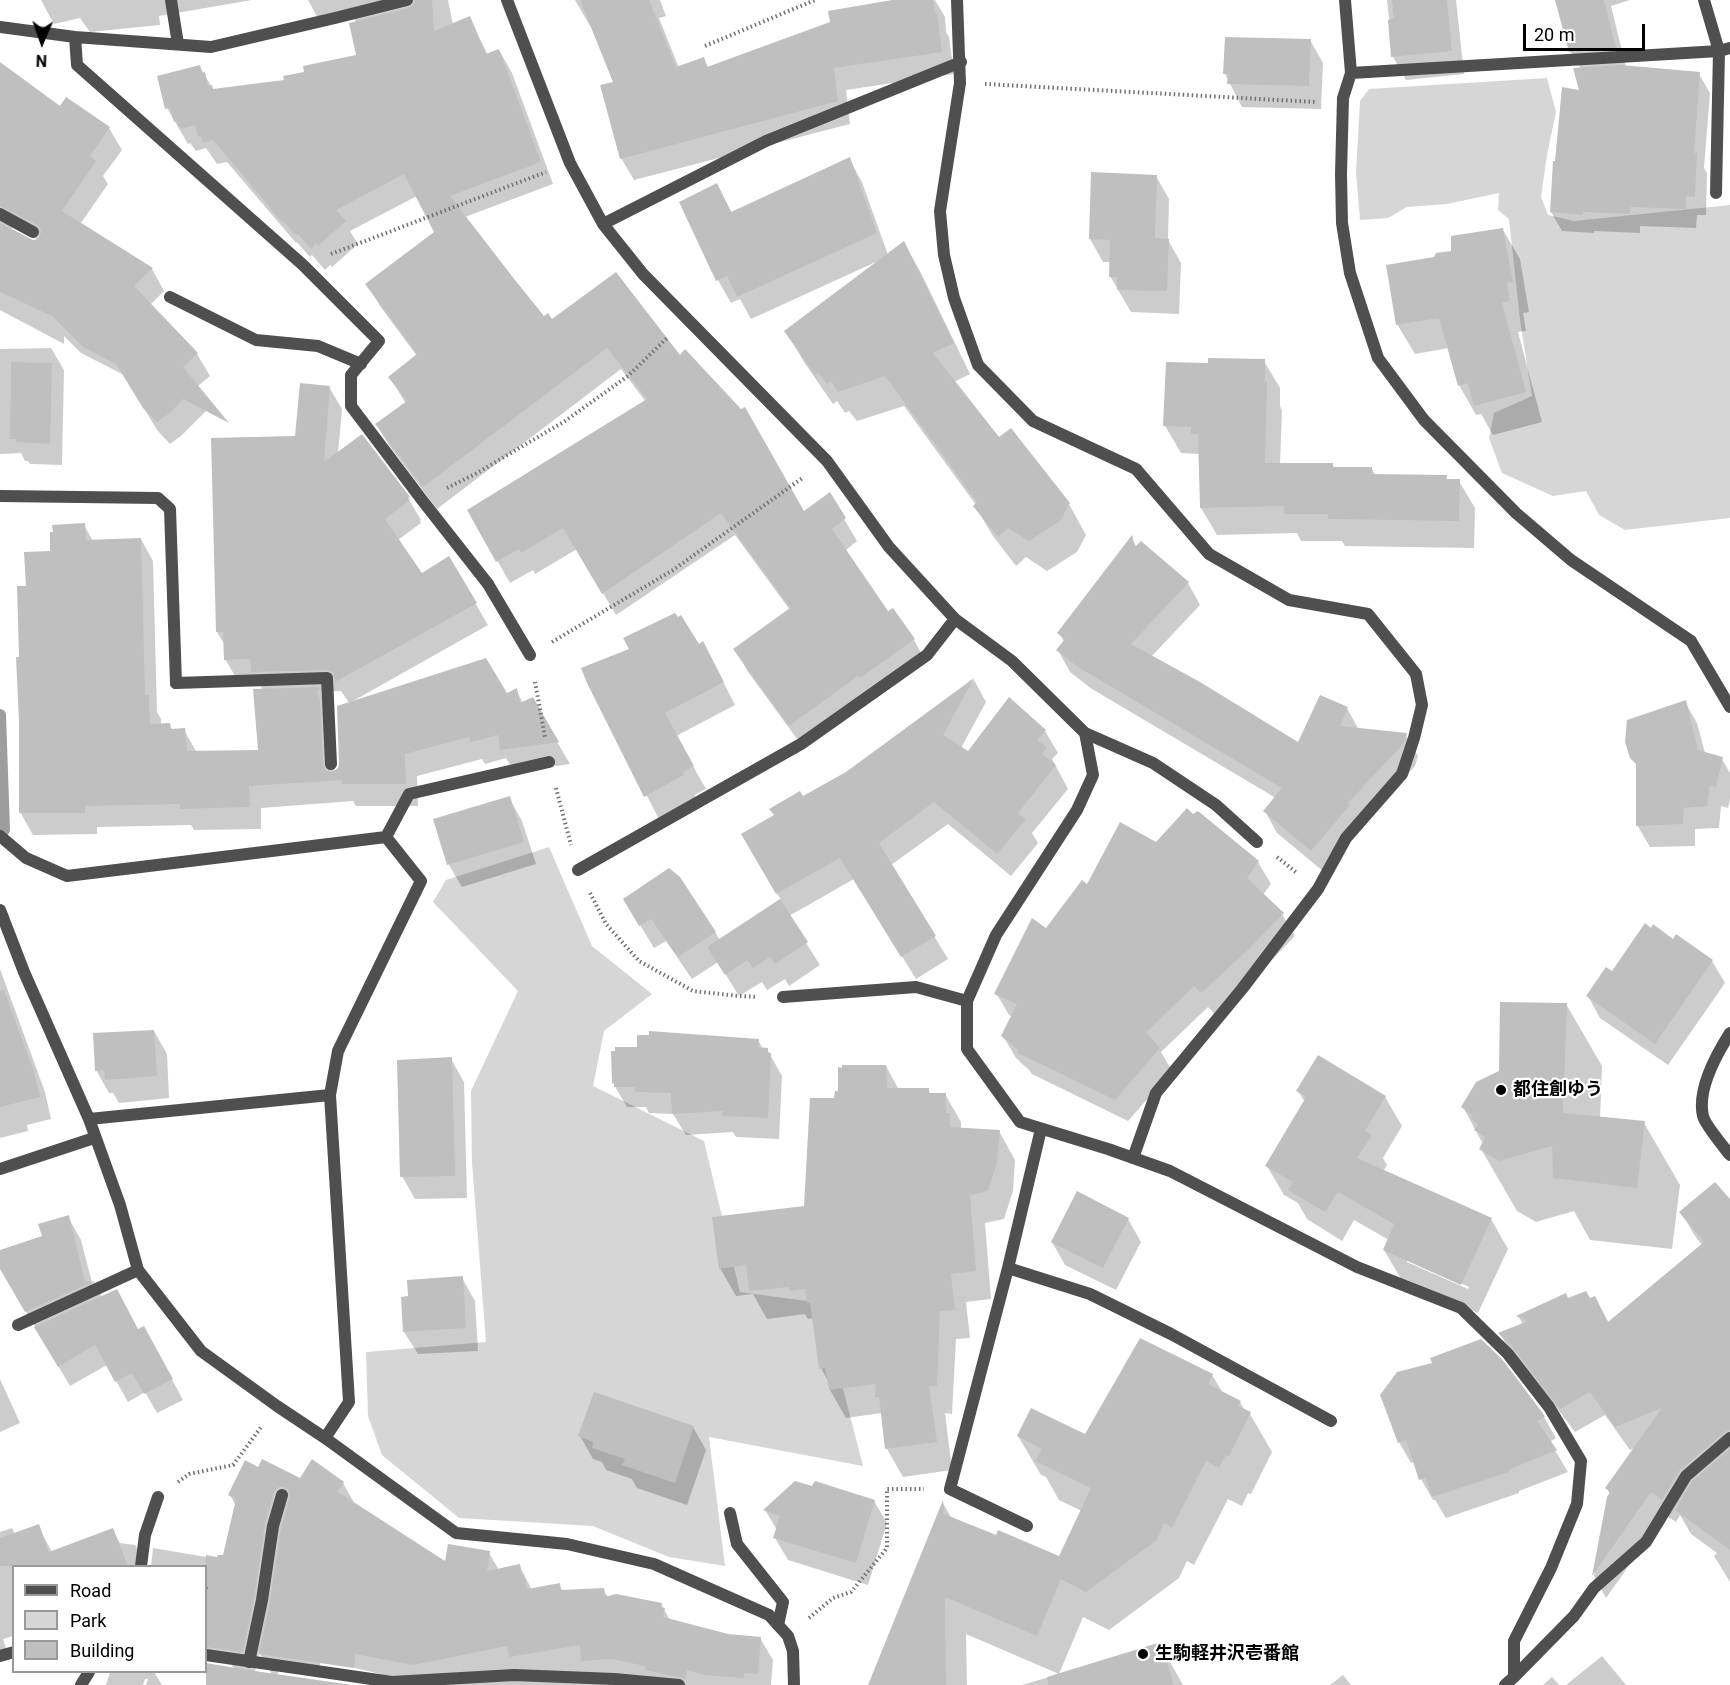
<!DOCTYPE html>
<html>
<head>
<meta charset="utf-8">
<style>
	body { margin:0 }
	#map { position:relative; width:1730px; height:1685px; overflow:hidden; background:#fff; font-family:Roboto,sans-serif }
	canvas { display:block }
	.legend { position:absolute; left:12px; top:1565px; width:195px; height:108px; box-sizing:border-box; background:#fff; border:2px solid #999; margin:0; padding:8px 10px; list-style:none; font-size:18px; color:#000 }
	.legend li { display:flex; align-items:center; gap:12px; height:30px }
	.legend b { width:30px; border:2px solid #999 }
	.north { position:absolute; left:12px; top:12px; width:60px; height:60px; -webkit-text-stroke:4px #fff; paint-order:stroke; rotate:182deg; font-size:16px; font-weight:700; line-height:24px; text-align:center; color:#000 }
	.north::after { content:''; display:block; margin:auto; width:21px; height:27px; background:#000; clip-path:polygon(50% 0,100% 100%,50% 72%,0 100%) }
	.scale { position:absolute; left:1523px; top:24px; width:122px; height:27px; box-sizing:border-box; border:3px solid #000; border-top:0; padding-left:8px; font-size:18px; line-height:21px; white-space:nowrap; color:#000; -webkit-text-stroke:4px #fff; paint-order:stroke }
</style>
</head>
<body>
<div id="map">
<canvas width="1730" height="1685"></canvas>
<ul class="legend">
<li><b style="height:8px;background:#4f4f4f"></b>Road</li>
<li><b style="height:16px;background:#d6d6d6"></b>Park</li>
<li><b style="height:16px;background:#bfbfbf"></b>Building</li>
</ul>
<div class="north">N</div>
<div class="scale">20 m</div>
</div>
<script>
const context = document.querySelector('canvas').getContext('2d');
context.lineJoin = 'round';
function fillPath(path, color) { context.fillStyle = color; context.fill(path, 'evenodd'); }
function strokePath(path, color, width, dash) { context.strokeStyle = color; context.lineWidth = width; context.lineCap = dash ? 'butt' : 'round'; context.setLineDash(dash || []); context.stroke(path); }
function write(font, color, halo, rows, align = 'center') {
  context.font = font + ' Roboto,"Noto Sans JP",sans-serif'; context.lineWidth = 4.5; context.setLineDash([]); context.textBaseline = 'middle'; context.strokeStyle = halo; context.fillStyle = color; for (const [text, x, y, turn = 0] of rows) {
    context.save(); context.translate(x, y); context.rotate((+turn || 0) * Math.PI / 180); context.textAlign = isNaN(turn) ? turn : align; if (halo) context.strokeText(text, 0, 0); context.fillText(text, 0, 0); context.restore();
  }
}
fillPath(new Path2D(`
	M1547 78 1556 112 1547 155 1541 197 1548 215 1574 221 1730 205V518L1625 530 1599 515 1586 491 1553 496 1502 473 1489 438 1494 413 1532 396 1520 320 1509 219 1498 210 1499 193 1447 204 1407 207 1388 218 1360 220 1356 173 1360 101 1369 89Z
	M549 847 592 946 652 994 604 1031 593 1086 704 1141 740 1292 821 1303 863 1466 709 1437 725 1566 669 1557 593 1526 459 1518 382 1455 368 1416 366 1352 486 1342 472 1163 471 1091 518 991 433 902 446 880Z`), '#d6d6d6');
fillPath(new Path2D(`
	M41 0H252L159 16 160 25 90 32 80 18 54 24Z
	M308 0H448L453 25 469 18 488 55 499 50 512 73 553 184 465 217 543 318 552 321 616 274 804 513 844 519 857 541 845 551 888 613 914 640 926 662 803 747 748 672 735 649 790 610 735 535 616 615 577 549 535 574 533 570 510 583 469 511 646 402 621 369 437 509 390 447 377 425 406 404 390 377 417 356 380 306 367 284 436 232 417 196 350 231 358 244 332 267 330 265 325 270 312 255 310 257 297 242 296 243 227 162 217 164 206 148 196 151 190 143 188 144 167 108 200 67 214 91 286 81 358 56 357 23 353 17 320 22Z
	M575 0H660L666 16 659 18 679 68 703 59 709 68 901 0H935L945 17 946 32 949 37 954 74 846 90 850 124 634 180 621 158 615 83 591 26H590Z
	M1387 0H1456L1464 74 1406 80 1393 57Z
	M1556 0H1630L1611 6 1626 67 1699 74 1710 93 1704 168 1707 173 1706 215H1697L1696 228 1640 226V233L1594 231V233L1562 231 1551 212 1555 163 1581 92V69L1570 51Z
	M1310 40 1323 63 1321 109 1242 107 1225 74Z
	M0 64 61 108 66 99 109 128 122 150 103 176 108 184 81 223 152 269 164 291 150 305 197 354 210 376 197 387 209 408 182 435 170 444 157 430 124 375 81 353 64 336V344L0 310ZM17 228 40 241H29L7 229Z
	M849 159 862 182 888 255 904 243 921 273 970 374 954 382 999 439 1069 504 1086 535 1077 552 1047 571 1026 557 1016 566 993 536 975 506 976 505 904 406 857 421 849 411 845 413 837 401 833 404 804 362 786 331 878 261 751 319 740 299 731 303 718 280 681 202 717 185 732 213Z
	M1156 176 1169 199 1168 240 1181 263 1179 314 1131 312 1110 276 1111 262H1103L1090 239Z
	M1503 230 1520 259 1529 312 1523 313 1526 331 1518 332 1542 422 1493 435 1481 414 1476 415 1459 385 1449 348 1415 354 1397 324 1435 259Z
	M51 348 64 370 62 465 30 464 28 461H25L21 453 0 454V349Z
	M1264 361 1280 388V406L1282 411 1280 464H1332L1335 469H1372L1375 475 1446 476 1448 481H1459L1475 508 1474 548 1345 546 1342 541H1301L1297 533 1217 535 1201 508 1200 454 1181 453 1165 426 1210 364Z
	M329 387 342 409 338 453 362 436 408 498 421 520 420 521 421 523 398 540 421 575 449 558 488 625 353 701V702L506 695 516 690 523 703 532 699 570 764 514 772 506 758 485 764 482 759 417 776 418 806H356L353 801 261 808V829L194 830 191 825 97 827V834L33 835 20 812V658L27 588 52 553 54 534 84 525 93 541 141 539 153 561 157 712 161 719V725L169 724 173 731 184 730 197 753 259 751 263 690 258 681H238L225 659V645L217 632 297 437ZM341 691 350 704 339 769 334 773 331 710 321 692Z
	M1131 538 1137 547 1188 583 1200 605 1151 657 1299 744 1347 708 1359 730 1406 735 1418 756 1415 766 1360 825 1324 872 1277 833 1265 811 1276 798 1092 689 1070 672 1058 650 1064 642 1059 633Z
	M698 646 715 666 735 705 676 736 706 789 694 795 696 798 659 819 588 683Z
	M974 680 986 702 961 748 968 753 1045 731 1058 753 1052 759 1068 789 1032 833 1038 843 1011 876 948 824 891 865 948 959 916 979 854 879 789 916 820 965 789 986 785 979 767 990 762 982 739 996 718 962 692 979 666 941 654 948 625 900 715 932 720 940 781 900 743 835 847 773Z
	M1685 702 1697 723 1705 753 1722 759 1730 773V799L1728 808 1721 806 1719 828 1695 829V846L1650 847 1637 825 1638 765Z
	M509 798 522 821 536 864 462 887 449 865 435 820Z
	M1198 813 1258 862 1271 884 1263 895 1282 914 1295 936 1260 972 1215 1014 1208 1007 1161 1052 1172 1071 1128 1121 1032 1074 1029 1070 1016 1058 1003 1036 1012 1017 1009 1015 996 993 1046 930 1087 886 1156 844Z
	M1674 941 1712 961 1725 983 1668 1065 1600 1018 1588 996 1613 973Z
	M0 969 45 1092 51 1119 27 1125 28 1131 0 1138Z
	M1566 1004 1602 1066 1600 1118 1644 1123 1680 1185 1672 1249 1590 1240 1574 1211 1536 1222 1517 1211 1481 1149 1483 1144 1463 1107Z
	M154 1031 167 1054 169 1098 119 1103 113 1093H109L96 1070Z
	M758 1040 763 1049H767L782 1076 779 1139 736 1137 733 1132 686 1135 673 1114 649 1113 646 1107H627L613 1083Z
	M451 1059 464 1082 467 1198 415 1199 402 1176Z
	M886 1066 899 1090H928L931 1094H945L961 1122V1129L999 1131 1015 1160 1013 1191 1004 1219 985 1223 991 1299 966 1302 970 1338 956 1339 952 1414 945 1413 952 1470 903 1477 887 1449 882 1413 846 1418 830 1390 829 1383 821 1368 814 1318 808 1319 805 1314 767 1319 753 1294 736 1296 720 1268 805 1207 836 1100Z
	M1298 1091 1385 1097 1402 1126 1383 1158 1387 1165 1383 1172 1491 1219 1508 1249 1478 1313 1401 1279 1384 1250 1389 1240 1354 1220 1342 1241 1307 1219 1298 1203 1284 1195 1267 1166 1305 1102ZM1407 1259 1469 1287 1468 1289 1407 1262Z
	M1730 1202V1582L1714 1556 1717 1553 1691 1534 1680 1515 1676 1522 1665 1515 1606 1598 1594 1576 1608 1498 1610 1494 1607 1488 1635 1448 1630 1450 1605 1415 1575 1432 1530 1373 1513 1357 1500 1333 1523 1324 1518 1316 1568 1300 1589 1299 1594 1298 1609 1323 1702 1245 1695 1236 1681 1212Z
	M68 1217 81 1240 92 1283 94 1282 102 1297 155 1348 183 1400 157 1413 145 1392 128 1402 107 1365 70 1386 0 1267V1252L44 1237Z
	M1128 1219 1141 1242 1116 1290 1065 1265 1052 1242Z
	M462 1278 475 1301 478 1351 418 1354 404 1332Z
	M1212 1375 1223 1393 1240 1402 1245 1411 1250 1414 1272 1452 1251 1494 1248 1493 1242 1506 1228 1499 1194 1565 1187 1561 1179 1578 1109 1630 1083 1617 1059 1674 1160 1644 1183 1685H1022L1059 1674 966 1634 967 1685H872L943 1503 952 1519 1059 1558 1082 1511 1059 1500 1046 1477 1041 1475 1018 1436H1085Z
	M0 1379 20 1423 0 1432Z
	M1382 1395 1541 1412 1556 1438 1550 1442 1568 1472 1519 1491V1493L1446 1518 1435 1500H1433L1421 1479 1415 1462 1411 1463 1399 1442Z
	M693 1427 706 1450 687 1505 637 1488 632 1479 606 1470 602 1462 593 1459 580 1436Z
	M258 1469 300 1480 343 1483 356 1506 446 1564 489 1553 499 1570 519 1565 532 1590 559 1585 563 1591 603 1589 608 1597 661 1604 670 1620 727 1635 760 1638 773 1660 771 1685H427L321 1660 318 1672 280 1664 277 1677 273 1676 259 1652 255 1672 268 1685H216L234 1669 230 1662 206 1657V1566H151L153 1548 218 1559 225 1557 236 1506 230 1495Z
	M874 1501 887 1523 868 1585 788 1560 775 1538 777 1530 765 1510Z
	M38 1526 52 1552 112 1530 120 1543 135 1545 147 1566H14V1631H12L13 1636 3 1639 7 1652 0 1654V1532L12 1528 15 1534Z
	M1602 1656 1626 1685H1566Z
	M110 1672H154L162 1685H146L148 1679H145L143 1685H106Z
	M1343 1675 1351 1685H1330Z
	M1552 1677 1559 1685H1543Z`), '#0003');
strokePath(new Path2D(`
	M0 715 4 830`), '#9d9d9d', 12);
fillPath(new Path2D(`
	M415 0H432L434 31 470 16 486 54 499 49 541 162 450 196 515 280 544 316 548 313 552 319 616 272 680 355 685 349 741 409 745 407 804 511 830 492 846 518 832 529 888 611 893 608 915 639 860 678 858 676 789 726 733 649 790 608 721 513 602 594 563 528 521 553 519 549 496 562 467 510 647 399 607 348 423 487 375 424 407 401 388 377 417 354 365 284 434 232 404 174 336 210 346 221 318 246 316 243 311 249 298 234 296 235 283 221 282 222 213 140 203 143 201 136 198 137 195 125 181 129 180 126H178L177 121 174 122 170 108 165 109 157 76 200 65 202 73 205 72 208 86 212 85 213 89 284 80 283 76 304 72 303 66 356 55 349 23 409 8 413 5Z
	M580 0H649L676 67 704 57 707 67 830 22 828 11 892 0H933L935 14 937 13 942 52 834 68 838 101 620 159 600 85 613 82Z
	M1392 0H1447L1452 51 1391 57 1388 20 1394 18Z
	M1555 0H1604L1616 49 1569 52Z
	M1225 37 1311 39 1309 86 1227 84 1228 74H1223Z
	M0 62 60 106 66 97 110 127 90 156 96 161 62 211 153 268 134 286 198 353 183 367 229 423 183 399 170 413 157 422 143 408 116 364 83 347 52 316 0 292V223L33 240 38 239 41 232 40 228 37 225 0 206Z
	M1621 65 1700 72 1694 153H1697L1695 197 1686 196V209L1630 207V214L1583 212V215L1550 212 1553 161H1555L1562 87 1579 90 1573 68Z
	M850 157 877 233 737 297 727 276 716 281 679 202 717 183 731 212Z
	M1091 172 1157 175 1155 238 1169 239 1167 291 1117 290V277H1109L1110 240 1089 239Z
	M1503 228 1513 282 1507 283 1510 301 1502 303 1526 392 1474 406 1468 383 1458 386 1439 318 1396 325 1386 265 1434 257 1436 253 1451 251V236Z
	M904 241 954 343 933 353 999 437 1011 428 1070 503 1060 521 1029 541 1008 528 998 537 973 506 977 502 885 376 838 392 831 381 827 384 818 372 815 375 784 331Z
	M1208 358 1265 359V382H1267L1265 463H1333V467H1372V474L1447 475 1446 479H1460L1459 521 1328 519V514H1284V506L1200 508 1198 434H1191V427L1163 426 1166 362 1208 363Z
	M11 362 52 363 50 444 16 442V439H10Z
	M300 383 330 386 324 462 362 434 410 497 408 498 410 500 385 519 422 573 449 556 477 603 335 682 334 673 327 670 251 672 250 659 224 660 223 632H216L211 438 295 436Z
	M85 523 86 540 141 538 145 695H149L150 724 170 723 171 729 185 728 187 751 258 750 253 689 319 687V691L317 692 320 699 323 764 327 771 332 772 338 768 339 764 337 706 486 658 507 693 517 688 520 703 533 697 559 742 500 750 498 735 471 742 469 737 405 754 406 784H342V780L249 786 250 807 180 809V804L85 806V813H19V721L16 657H19L17 586H26L24 552 50 551V532H53L52 525Z
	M1132 535 1135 547 1141 541 1189 582 1131 644 1200 682 1298 742 1320 695 1348 707 1340 726 1407 733 1403 744 1348 803 1350 805 1311 851 1263 811 1282 788 1078 667 1056 650 1065 639 1057 633Z
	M675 613 678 617 681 615 699 644 703 641 724 682 665 713 694 766 683 772 684 775 644 797 587 683 581 668 629 649 623 638Z
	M974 678 943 735 968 751 1009 697 1046 730 1037 740 1047 747 1042 754 1056 765 1018 813 1026 819 997 854 934 802 879 843 936 936 901 957 840 858 776 894 741 834 774 815 769 809 800 791 803 796 846 772Z
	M1686 700 1698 750 1723 757 1716 787 1710 785 1707 806 1684 808 1683 824 1636 826V764L1630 758 1625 742 1627 720Z
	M510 796 524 842 447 865 433 819Z
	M1187 808 1193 814 1198 811 1259 861 1247 878 1284 913 1248 950 1201 993 1194 986 1146 1032 1160 1048 1115 1100 1018 1053V1050L1001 1036 1017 1004 994 994 1032 918 1046 928 1082 880 1087 884 1120 822 1156 842Z
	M669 868 680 877 716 932 678 957 651 919 639 926 623 899Z
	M780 899 808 942 775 964 770 957 753 968 747 960 725 975 707 947Z
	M1645 923 1651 928 1653 924 1673 939 1676 934 1713 960 1655 1044 1586 996 1606 967 1612 971Z
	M4 990 33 1069 40 1097 0 1107V991Z
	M1500 1002 1567 1003 1563 1113 1645 1121 1637 1188 1553 1178 1552 1146 1499 1161 1479 1149 1485 1137 1474 1130 1478 1124 1471 1118 1472 1115 1461 1107 1476 1082 1499 1071Z
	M154 1030 157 1076 105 1080 104 1070 95 1071 93 1033Z
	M649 1031 759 1039 758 1047 768 1048V1053H771L768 1118 722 1116 723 1111 672 1114 671 1093 635 1092V1087H614V1083H612L611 1051H615V1047H637V1035H649Z
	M1318 1055 1386 1096 1365 1131 1372 1135 1357 1158 1492 1218 1461 1285 1383 1250 1394 1224 1338 1192 1325 1212 1288 1190 1293 1182 1265 1166 1306 1097 1296 1091Z
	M452 1057 455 1176 400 1177 397 1060Z
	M842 1065H886L887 1088H929V1093H946V1113H950V1127L1000 1130 997 1162 988 1191 970 1195 976 1271 951 1274 955 1310 940 1311 937 1386H929L937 1442 885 1449 879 1397H875L876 1384 829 1390 825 1368 819 1369 810 1303H807L805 1289 790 1291 789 1287 749 1291 746 1265 719 1269 712 1217 804 1206 810 1098H834L835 1091H838V1067L842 1068Z
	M1715 1182 1730 1199V1430L1725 1432 1680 1470 1662 1500 1651 1492 1592 1576 1607 1497 1610 1492 1605 1488 1662 1408 1615 1427 1590 1392 1560 1409 1514 1349 1498 1333 1528 1321 1516 1316 1566 1293 1568 1298 1586 1291 1590 1298 1595 1296 1608 1322 1704 1242 1679 1212Z
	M1077 1191 1129 1218 1103 1268 1051 1242Z
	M69 1215 85 1282 95 1281 25 1312 0 1269V1250L42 1236 38 1224Z
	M463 1276 466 1328 403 1332 401 1297 408 1296 407 1280Z
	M117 1289 138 1329 144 1326 173 1379 144 1394 132 1373 115 1382 95 1345 58 1367 34 1327Z
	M1140 1338 1213 1374 1208 1384 1241 1401 1238 1406 1251 1412 1229 1456 1226 1455 1219 1468 1206 1461 1172 1528 1164 1523 1157 1540 1086 1592 1061 1579 1037 1636 945 1597 946 1685H868L943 1500 944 1514 996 1535 998 1530 1059 1556 1091 1488 1035 1461 1042 1449 1017 1436 1031 1408 1085 1434Z
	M1481 1339 1502 1359 1542 1412 1545 1417 1537 1421 1557 1450 1508 1470 1509 1472 1432 1497 1426 1478 1419 1480 1406 1440 1398 1443 1380 1395 1397 1372 1432 1363 1430 1358Z
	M594 1392 694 1426 675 1483 622 1465 625 1459 592 1448 593 1442 578 1436Z
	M1730 1449V1550L1675 1510 1692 1481Z
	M262 1459 300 1478 312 1459 344 1482 338 1492 445 1561 448 1544 490 1551 487 1571 520 1564 522 1575 524 1574 527 1589 560 1583 561 1590 604 1588 605 1597 616 1594 662 1603 661 1607 665 1608 663 1617 728 1634 761 1637 758 1674 744 1673V1678L704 1675 687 1670 686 1679 645 1670V1666L612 1659 581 1661 580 1645 509 1657 507 1646 413 1665 355 1654 354 1668 259 1654 270 1601 281 1528 290 1497 288 1490 284 1487H279L274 1492 265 1524 254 1599 243 1652 206 1647V1555L217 1557 218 1555H223L236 1499 228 1495 245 1460 258 1467Z
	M795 1481 812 1486 815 1481 875 1500 856 1563 773 1538 780 1516 763 1510Z
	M39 1524 49 1552 113 1528 128 1566H0V1538Z
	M1161 1642 1174 1685H1048L1047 1677Z
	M206 1663 248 1670 352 1685H206Z`), '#bfbfbf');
strokePath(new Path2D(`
	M705 46 815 0
	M985 84 1316 102
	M331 254 546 172
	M447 488 477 473 565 421 628 376 668 337
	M552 642 673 570 804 477
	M535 682 545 737
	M556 788 571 845
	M1277 857 1297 873
	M590 893 606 924 639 961 693 991 739 996 758 997
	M178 1482 189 1474 233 1465 262 1426
	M206 1589V1585
	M809 1618 833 1598 851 1592 887 1548V1489H924`), '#717171', 4, [1.5, 3]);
strokePath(new Path2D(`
	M0 214 33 232
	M170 297 256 340 318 346 361 364
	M176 683 327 678 331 764
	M18 1325 138 1270
	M730 1513 737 1544 783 1602 778 1625
	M249 1662 262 1600 273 1526 282 1495`), '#4f4f4f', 12);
strokePath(new Path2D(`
	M171 0 178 44
	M507 0 570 163 603 224 643 274 827 461 889 547 955 619 1012 661 1085 733 1093 775 1077 810 996 935 967 1001V1049L1020 1122 1108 1149 1170 1171 1357 1267 1461 1308 1508 1354 1549 1407 1581 1461 1577 1504 1551 1568 1514 1641V1677L1505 1685
	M957 0 960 83 940 211 944 255 954 298 978 365 1033 421 1136 469 1209 554 1289 600 1368 614 1416 674 1422 705 1414 738 1402 774 1346 838 1318 889 1242 989 1156 1093 1133 1158
	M1345 0 1351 73 1343 98 1341 174 1342 223 1350 273 1378 358 1424 420 1516 513 1571 560 1691 641 1730 707
	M1704 0 1719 51 1716 193
	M0 27 75 37 211 47 335 18 407 0
	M75 37 77 65 303 265 379 341 351 375V406L422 500 488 584 530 655
	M1351 73 1719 51 1730 48
	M603 224 766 141 961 62
	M0 496 158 498 170 509 176 683
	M1085 733 1153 763 1216 805 1257 842
	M0 836 26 858 67 876 386 837 421 881 338 1051 330 1095 349 1402 325 1438
	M386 837 409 794 549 762
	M578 870 801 744 927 655 955 619
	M0 910 24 972 89 1119 120 1205 138 1270 201 1351 277 1406 325 1438 456 1533 567 1544 654 1564 769 1615 788 1636 793 1651 794 1685
	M783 997 916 987 967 1001
	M1730 1033C1716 1055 1697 1090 1703 1116 1705 1125 1724 1147 1730 1155
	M89 1119 330 1095
	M0 1169 94 1138
	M1008 1268 1090 1294 1171 1334 1331 1421
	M1027 1526 950 1489 1008 1268 1041 1129
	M141 1566 145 1535 158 1497
	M206 1655 392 1682 514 1675 614 1679 679 1685
	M0 1656 14 1652
	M1514 1677 1574 1616 1594 1588 1646 1542 1686 1476 1730 1438
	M81 1685 89 1672`), '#4f4f4f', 12);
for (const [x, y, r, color] of [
	[1501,1090,6,"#000"],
	[1143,1654,6,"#000"]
]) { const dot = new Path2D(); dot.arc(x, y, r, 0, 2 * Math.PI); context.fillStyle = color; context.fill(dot); strokePath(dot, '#fff', 2); }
write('bold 18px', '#000', '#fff', [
	["都住創ゆう",1513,1090],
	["生駒軽井沢壱番館",1155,1654]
], 'left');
</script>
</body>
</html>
